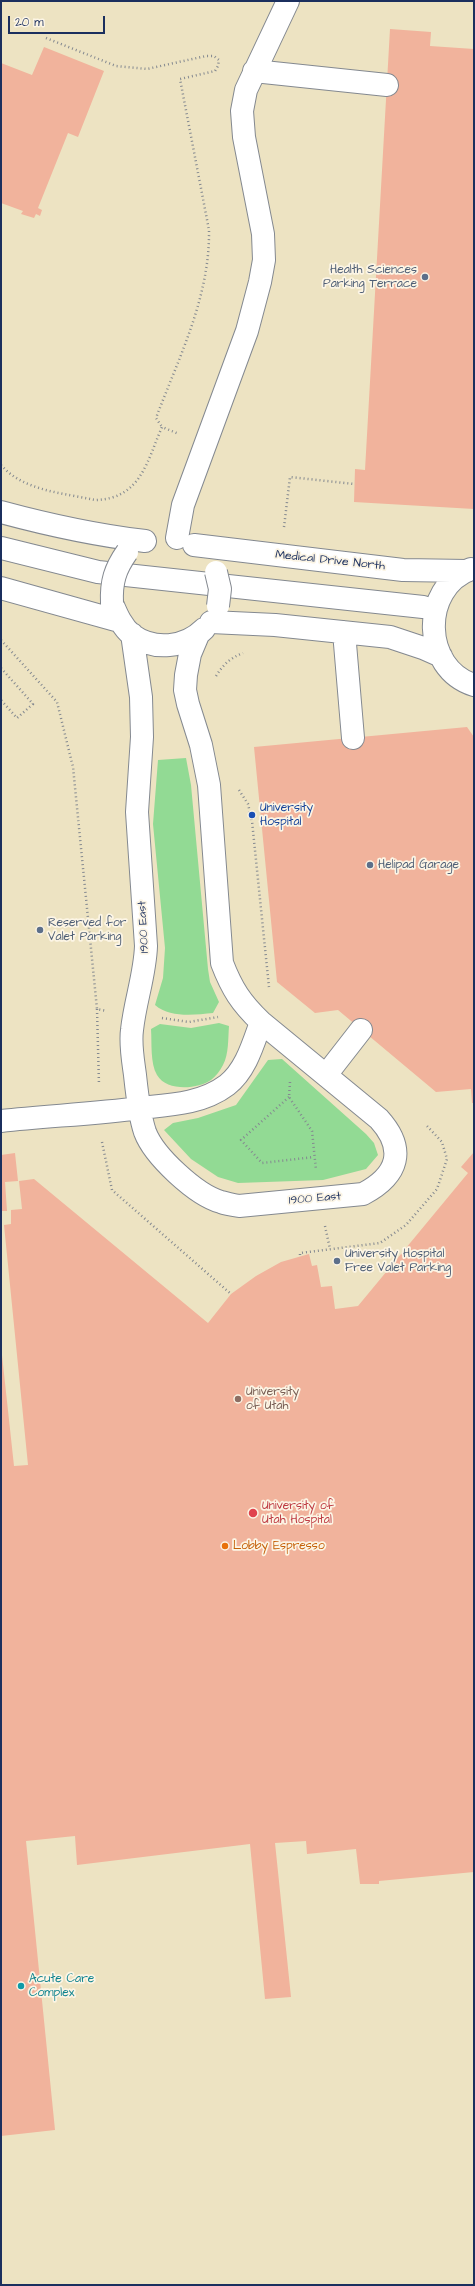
<!DOCTYPE html>
<html>
<head>
<meta charset="utf-8">
<style>
	body { margin:0 }
	#map { position:relative; width:475px; height:2286px; overflow:hidden; background:#ede3c2; font-family:"Architects Daughter",sans-serif }
	canvas { display:block }
	.frame { position:absolute; inset:0; border:2px solid #1b2f5e; pointer-events:none }
	.scale { position:absolute; left:8px; top:16px; width:97px; height:18px; box-sizing:border-box; border:2px solid #1b2f5e; border-top:0; padding-left:5px; font-size:12px; line-height:14px; white-space:nowrap; color:#1b2f5e; -webkit-text-stroke:3px #fcf5e5; paint-order:stroke }
</style>
</head>
<body>
<div id="map">
<canvas width="475" height="2286"></canvas>
<div class="frame"></div>
<div class="scale">20 m</div>
</div>
<script>
const context = document.querySelector('canvas').getContext('2d');
context.lineJoin = 'round';
function fillPath(path, color) { context.fillStyle = color; context.fill(path, 'evenodd'); }
function strokePath(path, color, width, dash) { context.strokeStyle = color; context.lineWidth = width; context.lineCap = dash ? 'butt' : 'round'; context.setLineDash(dash || []); context.stroke(path); }
function write(font, color, halo, rows, align = 'center') {
  context.font = font + ' "Architects Daughter",sans-serif'; context.lineWidth = 3.5; context.setLineDash([]); context.textBaseline = 'middle'; context.strokeStyle = halo; context.fillStyle = color; for (const [text, x, y, turn = 0] of rows) {
    context.save(); context.translate(x, y); context.rotate((+turn || 0) * Math.PI / 180); context.textAlign = isNaN(turn) ? turn : align; if (halo) context.strokeText(text, 0, 0); context.fillText(text, 0, 0); context.restore();
  }
}
fillPath(new Path2D(`
	M186 758 191 785 208 969 210 982 219 1002 213 1013C194 1015 170 1018 155 1005L163 978 165 948 153 824 158 760Z
	M219 1023 229 1026C228 1038 229 1054 223 1065 220 1071 216 1076 211 1080 198 1089 167 1092 157 1075 150 1063 152 1043 151 1029L160 1024 191 1028Z
	M282 1059 366 1134 374 1143 378 1155 366 1169 323 1180 238 1183 218 1177 191 1159 164 1130 173 1123 198 1118 236 1105 268 1060Z`), '#92da94');
fillPath(new Path2D(`
	M390 29 431 32 430 46 474 49V509L354 502 355 469 365 470Z
	M44 47 104 71 78 137 68 133 38 208 42 210 40 216 36 214 34 218 21 214 23 211 1 203V63L32 75Z
	M467 727 474 737V1103H472L471 1089 436 1092 338 1010 315 1013 277 982 254 747Z
	M474 1152V1872L379 1881V1884H360L356 1849 307 1854 306 1841 275 1843 291 1997 265 1999 250 1844 77 1865 75 1836 26 1841 55 2130 1 2136V1346L14 1466 28 1465 4 1225 11 1224V1210L22 1209 19 1181 34 1179 208 1323 231 1294 256 1276 281 1262 309 1254 312 1266 317 1265 321 1287 332 1286 335 1309 358 1306 468 1173 461 1167Z
	M15 1153 18 1181 5 1182 7 1211H1V1155Z`), '#f1b39c');
const minor = new Path2D(`
	M254 71 387 85
	M1 512C49 525 95 535 145 541
	M177 538 183 505 247 331 260 282 264 260 263 234 244 137 242 111 246 90 288 1
	M194 545 403 570 467 571
	M1 548 98 572 423 607
	M471 569C420 588 422 669 474 685
	M1 588 119 621
	M112 603C117 615 122 627 132 635 154 651 185 648 204 629
	M211 622 275 625 390 637 423 648 441 656
	M344 632 353 738
	M132 634 141 697 142 737 137 812 146 946C145 975 135 1001 132 1030 130 1044 133 1060 135 1075 137 1094 139 1114 145 1132 154 1156 196 1195 221 1202 227 1204 233 1205 239 1206L363 1194C399 1175 406 1149 379 1119L261 1022C241 1003 232 989 222 963L209 785 201 745 188 704 185 690 186 675 190 654 198 635
	M326 1075 361 1030
	M1 1121C47 1116 94 1114 140 1108 169 1105 202 1104 227 1085 246 1070 253 1044 261 1022`);
strokePath(minor, '#848990', 24);
strokePath(new Path2D(`
	M46 38 116 66 147 69 206 56H214L219 60 218 66 215 71 180 79 209 230C210 297 179 357 156 418L162 427
	M1 465C23 491 64 493 95 500 141 499 147 461 162 427L179 434
	M284 527 290 477 354 484
	M1 640 57 702 73 767 97 1009 107 1011
	M1 668 33 704 17 718 1 700
	M216 676C223 665 230 658 243 653
	M239 790 248 804 252 821 269 987
	M97 1009 99 1085
	M162 1018 189 1022 218 1017
	M290 1082 289 1097 312 1131 316 1170
	M289 1097 241 1140 262 1163 314 1157
	M102 1142 112 1190 231 1294
	M325 1226 330 1249
	M300 1255V1253L380 1243 406 1225 437 1189 447 1159 442 1142 427 1126`), '#848990', 2.5, [1, 3]);
strokePath(minor, '#fff', 22);
const minorBridge = new Path2D(`
	M216 572 220 589 218 606
	M112 603C111 582 115 569 127 552`);
strokePath(minorBridge, '#848990', 24, []);
strokePath(minorBridge, '#fff', 22);
for (const [x, y, r, color] of [
	[425,277,4,"#5c6f8a"],
	[252,815,4,"#1a4fb4"],
	[370,865,4,"#5c6f8a"],
	[40,930,4,"#5c6f8a"],
	[337,1261,4,"#5c6f8a"],
	[238,1399,4,"#8d6e63"],
	[253,1513,5,"#e0444e"],
	[225,1546,4,"#e8710a"],
	[21,1986,4,"#0f9aa8"]
]) { const dot = new Path2D(); dot.arc(x, y, r, 0, 2 * Math.PI); context.fillStyle = color; context.fill(dot); strokePath(dot, '#fcf5e5', 1.5); }
write('12px', '#4e5e75', '#fcf5e5', [
	["Health Sciences",417,270,"right"],
	["Parking Terrace",417,284,"right"],
	["Helipad Garage",378,865],
	["Reserved for",48,923],
	["Valet Parking",48,937],
	["University Hospital",345,1254],
	["Free Valet Parking",345,1268]
], 'left');
write('12px', '#1b2f5e', '#fcf5e5', [
	["Medical Drive North",330,561,6],
	["1900 East",144,927,-93],
	["1900 East",315,1199,-5]
]);
write('12px', '#164399', '#fcf5e5', [
	["University",260,808],
	["Hospital",260,822]
], 'left');
write('12px', '#785e54', '#fcf5e5', [
	["University",246,1392],
	["of Utah",246,1406]
], 'left');
write('12px', '#be3a42', '#fcf5e5', [
	["University of",262,1506],
	["Utah Hospital",262,1520]
], 'left');
write('12px', '#c56008', '#fcf5e5', [
	["Lobby Espresso",233,1546]
], 'left');
write('12px', '#0d838f', '#fcf5e5', [
	["Acute Care",29,1979],
	["Complex",29,1993]
], 'left');
</script>
</body>
</html>
